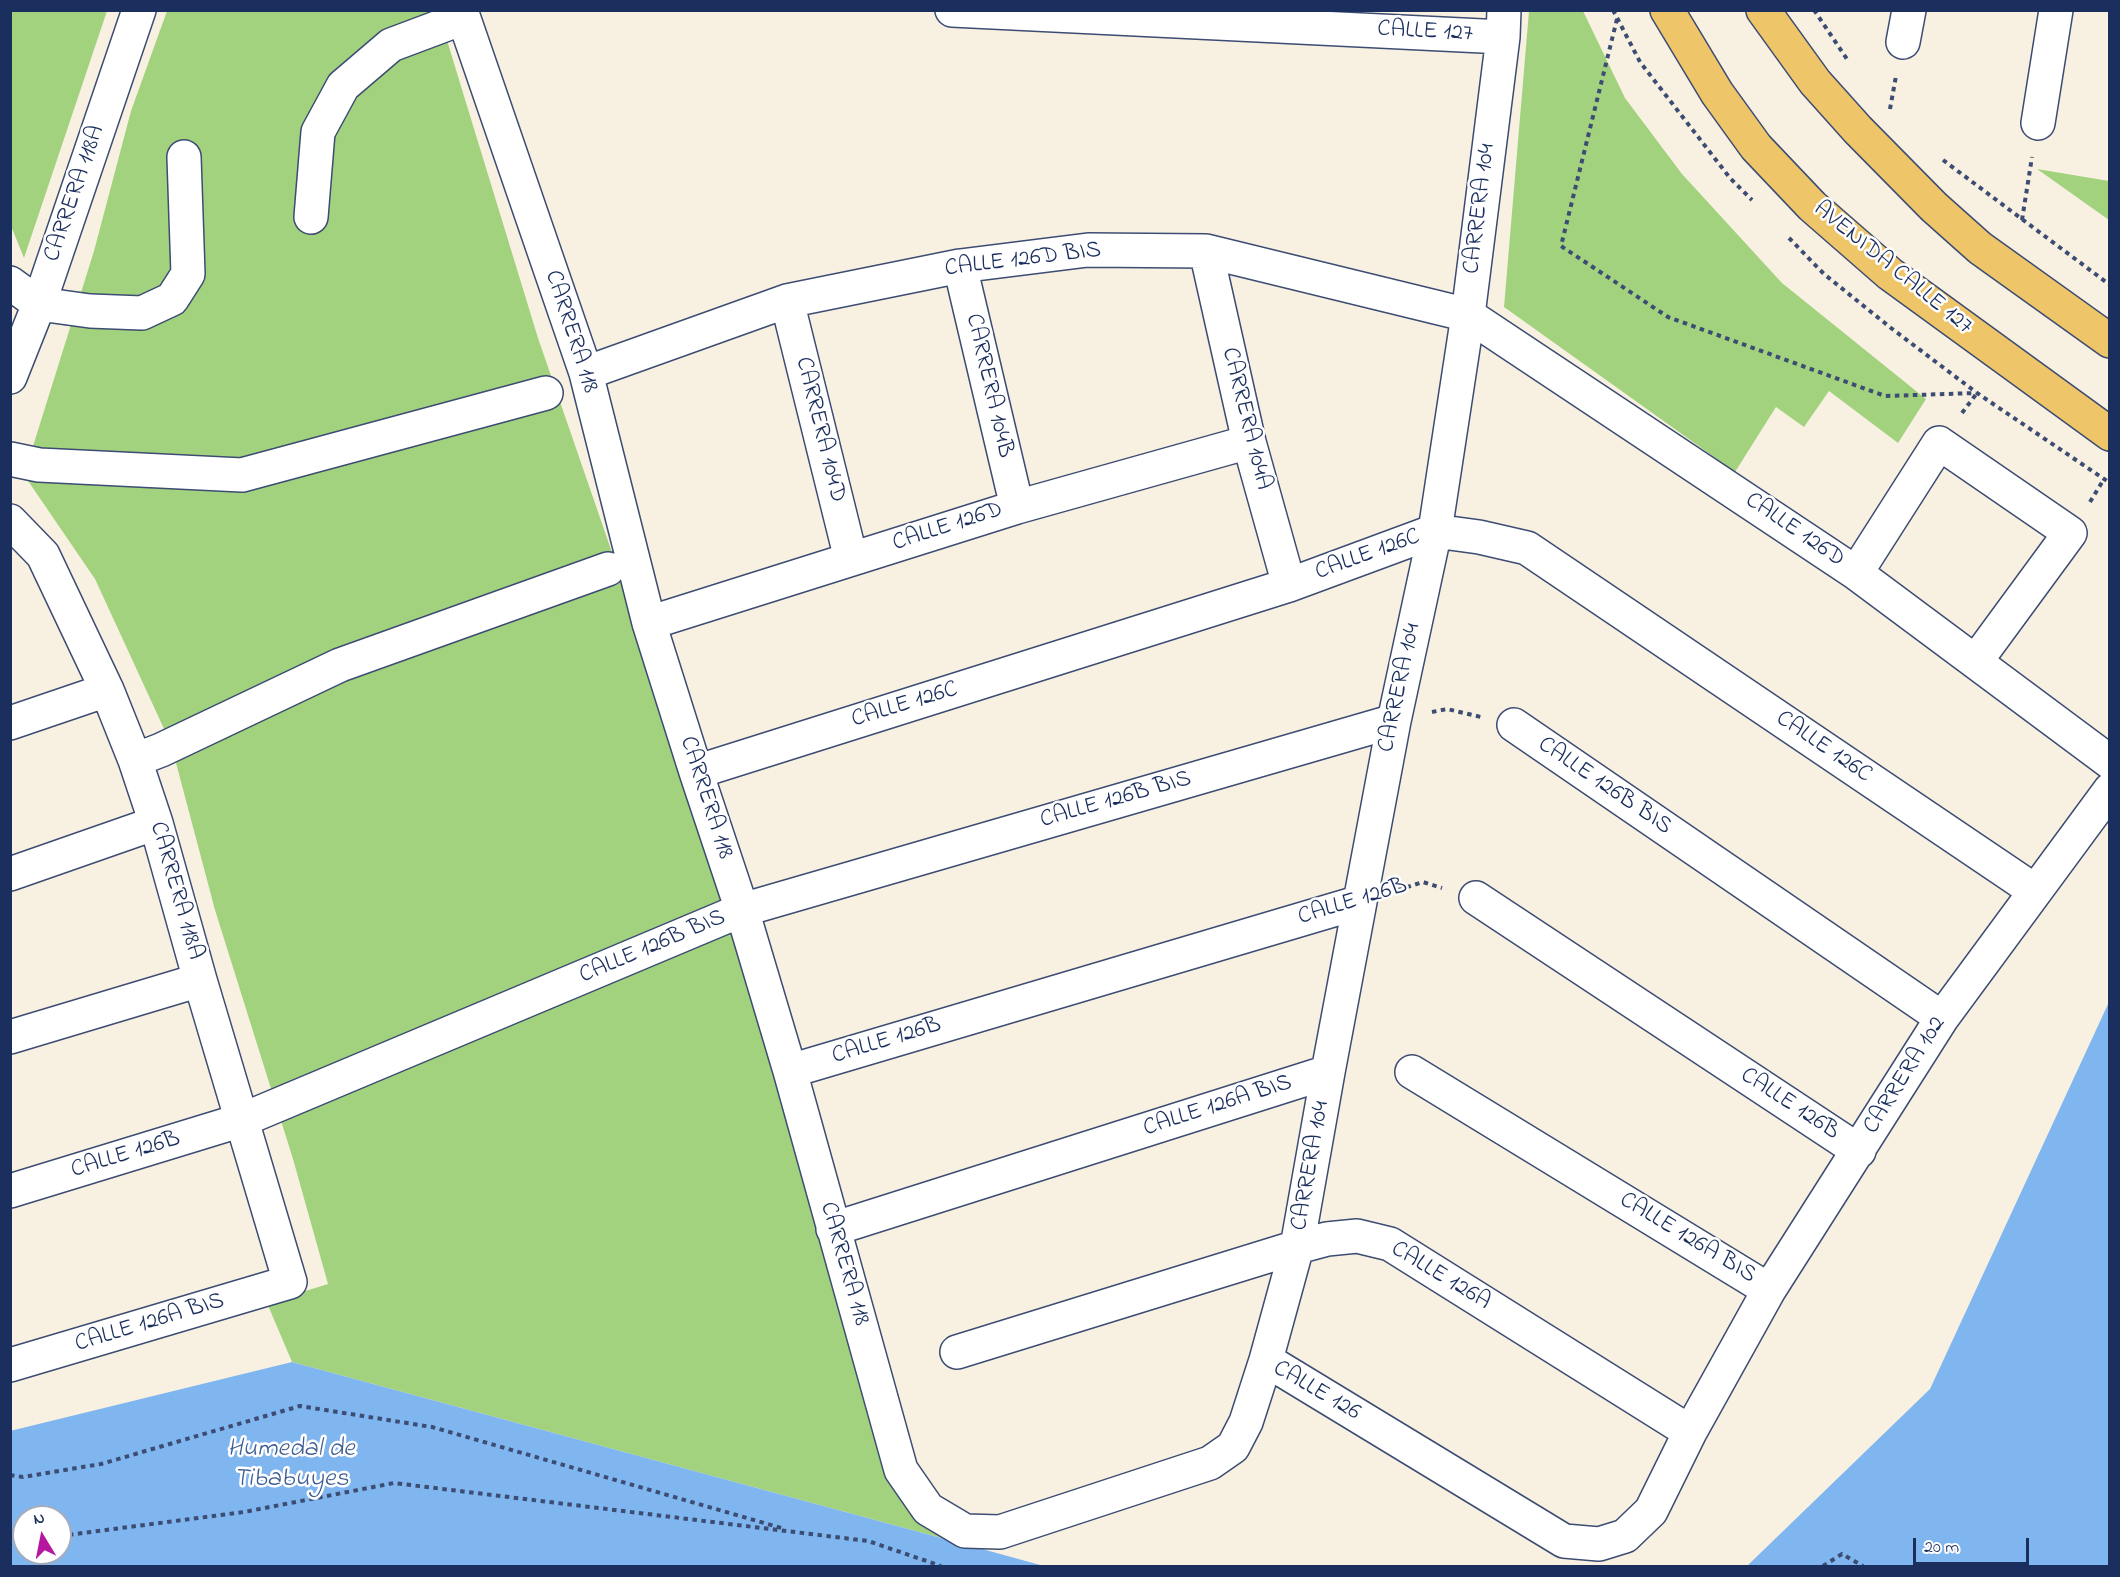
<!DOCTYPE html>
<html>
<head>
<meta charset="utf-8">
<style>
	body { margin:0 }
	#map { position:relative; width:2120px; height:1577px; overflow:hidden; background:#f8f1e2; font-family:"Indie Flower",sans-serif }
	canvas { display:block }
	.frame { position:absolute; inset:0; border:12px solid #1b2f5e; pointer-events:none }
	.north { position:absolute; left:12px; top:1505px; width:60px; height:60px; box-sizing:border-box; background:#fff; border:2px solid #a4acbf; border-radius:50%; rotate:350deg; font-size:16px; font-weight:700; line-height:24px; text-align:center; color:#1b2f5e }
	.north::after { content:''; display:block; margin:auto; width:21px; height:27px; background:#b5179e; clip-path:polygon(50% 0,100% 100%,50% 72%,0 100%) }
	.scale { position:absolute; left:1913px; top:1538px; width:116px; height:27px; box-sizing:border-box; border:3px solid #1b2f5e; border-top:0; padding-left:8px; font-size:18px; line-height:21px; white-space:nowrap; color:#1b2f5e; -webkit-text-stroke:4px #fff; paint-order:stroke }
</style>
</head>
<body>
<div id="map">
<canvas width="2120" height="1577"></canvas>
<div class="frame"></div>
<div class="north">N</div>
<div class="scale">20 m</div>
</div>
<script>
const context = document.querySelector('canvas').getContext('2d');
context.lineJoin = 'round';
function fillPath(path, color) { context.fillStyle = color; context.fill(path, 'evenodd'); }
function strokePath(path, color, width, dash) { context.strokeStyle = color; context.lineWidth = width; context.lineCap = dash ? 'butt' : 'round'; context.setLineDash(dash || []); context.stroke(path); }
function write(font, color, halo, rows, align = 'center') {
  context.font = font + ' "Indie Flower",sans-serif'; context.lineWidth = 5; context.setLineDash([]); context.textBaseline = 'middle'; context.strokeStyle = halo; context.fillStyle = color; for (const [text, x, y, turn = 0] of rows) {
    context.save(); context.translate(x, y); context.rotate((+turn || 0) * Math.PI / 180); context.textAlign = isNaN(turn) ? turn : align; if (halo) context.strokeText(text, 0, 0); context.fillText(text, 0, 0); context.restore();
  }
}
fillPath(new Path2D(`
	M10 11H107L24 258 11 226Z
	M167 11H438L538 338 666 709 928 1518 982 1549 292 1362 267 1303 328 1284 293 1159 215 910 171 744 95 579 24 475 94 251 131 111Z
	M1529 11H1583L1625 98 1682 174 1782 283 1926 399 1898 443 1829 391 1804 427 1776 407 1735 472 1504 307Z
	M2037 169 2109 181V220Z`), '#a3d27f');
fillPath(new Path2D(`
	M2109 1002V1566H1747L1930 1389Z
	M292 1362 982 1549 1044 1566H11L10 1431ZM24 1517H60V1553H24Z`), '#80b6ef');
const minor = new Path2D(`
	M461 10 586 373 649 623 696 772 742 910 790 1071 901 1470 928 1509 965 1531 1000 1532 1210 1463 1233 1447 1246 1422 1266 1360 1297 1247 1328 1072 1394 721 1435 531 1468 315 1503 37 1504 10
	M952 10 1503 37
	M1903 42 1909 10
	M2038 123 2056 10
	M311 217 318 132 343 86 391 45 463 18
	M1206 251 1249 442 1289 585
	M960 266 1017 507
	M10 283 39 304 90 311 142 313 172 299 188 274 184 157
	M787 301 851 559
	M586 373 787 301 960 266 1088 250 1206 251 1468 315 1856 573 2110 762
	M10 377 39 304 139 10
	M10 459 39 465 242 475 546 393
	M10 521 43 555 107 690 135 760 156 823 200 980 290 1282 10 1365
	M1856 573 1939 443 2070 533 1976 661
	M649 623 1017 507 1249 442
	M10 723 107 690
	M1514 725 1942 1018
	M135 760 161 750 340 665 608 569
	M696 772 1289 585 1435 531 1479 537 1527 548 2035 891
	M10 874 156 823
	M1476 898 1859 1151
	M10 1037 200 980
	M790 1071 1360 902
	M1412 1072 1769 1290
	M10 1191 242 1120 742 910 1394 721
	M833 1229 1328 1072
	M957 1352 1297 1247 1327 1239 1357 1236 1390 1244 1690 1432
	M1266 1360 1564 1541 1599 1544 1625 1536 1651 1511 1690 1432 1769 1290 1942 1018 2110 790`);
const major = new Path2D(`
	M1667 10 1717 93 1756 147 1812 206 1890 274 2110 434
	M1763 10 1815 82 1858 130 1934 207 1980 248 2110 341`);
strokePath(minor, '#3c4c72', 36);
strokePath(major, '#3c4c72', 36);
strokePath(new Path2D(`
	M1613 10 1640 62 1730 178 1752 200
	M1814 10 1849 62
	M1617 19 1561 246 1668 317 1885 396 1976 393
	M1890 109 1896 76
	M1943 160 2110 285
	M2022 220 2032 157
	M1789 238 1824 274 1891 328 1977 393 2110 483
	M1962 413 1977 393
	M2090 502 2104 479
	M1432 712 1447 709 1481 717
	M1398 890 1423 882 1442 888
	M10 1475 23 1477 101 1464 300 1406 432 1427 785 1529
	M10 1535 24 1536
	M60 1536 244 1512 394 1483 868 1541 941 1566
	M1823 1566 1842 1554 1863 1566`), '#3c4c72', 4, [4.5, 4.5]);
strokePath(minor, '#fff', 33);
strokePath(major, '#eec569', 33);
write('24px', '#1b2f5e', '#fff', [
	["CALLE 127",1425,33,3],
	["CARRERA 118A",76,194,-71],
	["CARRERA 104",1481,209,-83],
	["CALLE 126D BIS",1023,261,-7],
	["AVENIDA CALLE 127",1892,269,39],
	["CARRERA 118",570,332,72],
	["CARRERA 104B",988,386,77],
	["CARRERA 104A",1245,419,76],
	["CARRERA 104D",819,430,76],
	["CALLE 126D",948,528,-18],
	["CALLE 126D",1794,531,34],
	["CALLE 126C",1368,556,-20],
	["CARRERA 104",1401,688,-78],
	["CALLE 126C",905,706,-17],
	["CALLE 126C",1823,748,34],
	["CALLE 126B BIS",1604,787,34],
	["CARRERA 118",705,798,72],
	["CALLE 126B BIS",1116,801,-16],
	["CARRERA 118A",175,891,74],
	["CALLE 126B",1353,903,-17],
	["CALLE 126B BIS",653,948,-23],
	["CALLE 126B",887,1042,-17],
	["CARRERA 102",1906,1076,-58],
	["CALLE 126B",1789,1105,33],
	["CALLE 126A BIS",1218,1107,-18],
	["CALLE 126B",126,1156,-17],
	["CARRERA 104",1312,1166,-80],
	["CALLE 126A BIS",1687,1239,31],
	["CARRERA 118",843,1264,74],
	["CALLE 126A",1440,1277,31],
	["CALLE 126A BIS",150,1324,-17],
	["CALLE 126",1316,1392,30]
]);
write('italic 26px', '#3e5e91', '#fff', [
	["Humedal de",291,1451],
	["Tibabuyes",291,1481]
]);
</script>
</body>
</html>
